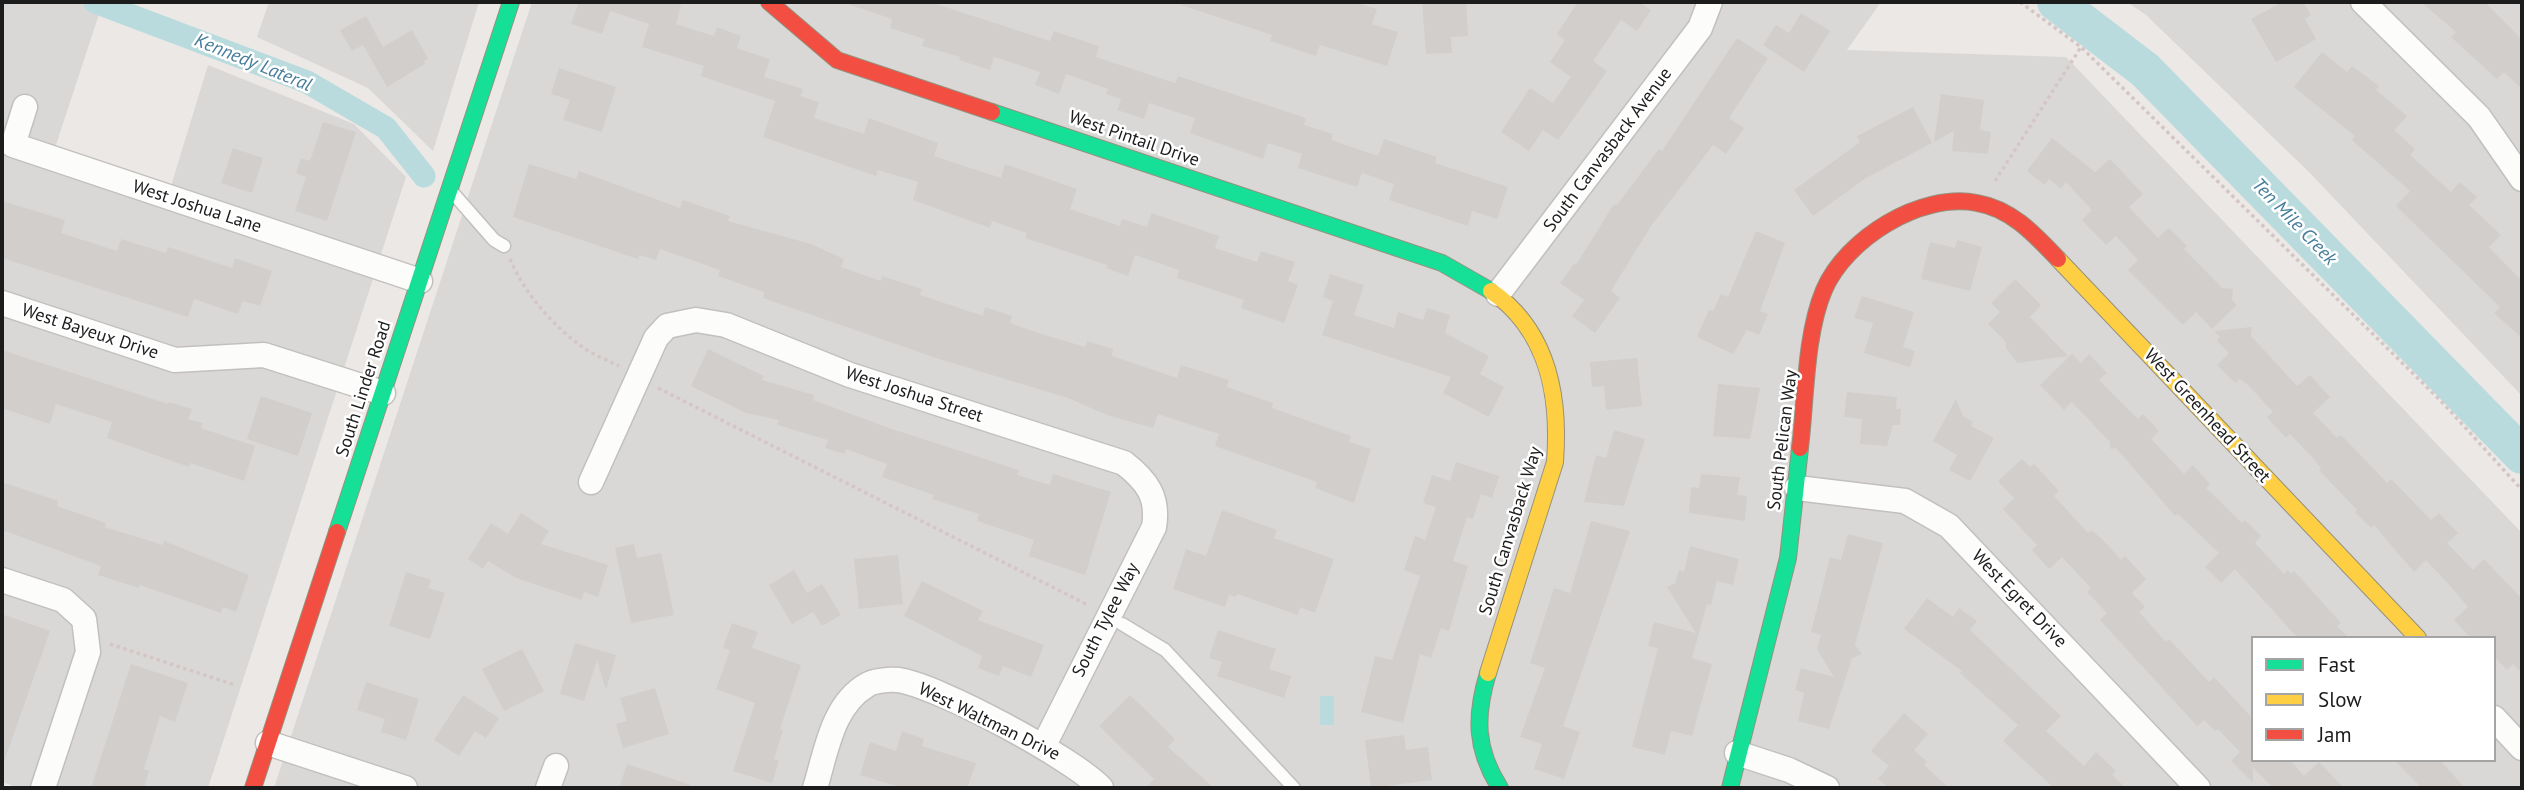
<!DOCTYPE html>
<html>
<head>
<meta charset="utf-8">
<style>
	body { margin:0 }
	#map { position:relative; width:2524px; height:790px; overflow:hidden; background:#ebe8e5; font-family:"PT Sans",sans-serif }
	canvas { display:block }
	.frame { position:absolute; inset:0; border:4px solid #1c1c1c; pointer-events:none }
	.legend { position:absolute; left:2251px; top:636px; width:245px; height:126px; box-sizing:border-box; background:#fff; border:2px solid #a4a4a4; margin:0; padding:9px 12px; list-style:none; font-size:21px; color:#1c1c1c }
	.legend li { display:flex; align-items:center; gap:14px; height:35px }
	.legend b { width:35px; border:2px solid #a4a4a4 }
</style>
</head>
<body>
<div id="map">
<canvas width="2524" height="790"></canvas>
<div class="frame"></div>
<ul class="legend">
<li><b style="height:9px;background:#16e098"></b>Fast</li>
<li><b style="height:9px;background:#ffcf43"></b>Slow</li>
<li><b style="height:9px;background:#f24e42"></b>Jam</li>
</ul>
</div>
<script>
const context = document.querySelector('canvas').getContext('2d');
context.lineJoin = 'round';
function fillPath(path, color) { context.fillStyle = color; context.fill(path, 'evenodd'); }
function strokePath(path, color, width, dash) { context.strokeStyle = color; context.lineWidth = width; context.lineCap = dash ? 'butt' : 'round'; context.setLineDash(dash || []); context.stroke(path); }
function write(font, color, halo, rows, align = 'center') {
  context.font = font + ' "PT Sans",sans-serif'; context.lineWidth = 5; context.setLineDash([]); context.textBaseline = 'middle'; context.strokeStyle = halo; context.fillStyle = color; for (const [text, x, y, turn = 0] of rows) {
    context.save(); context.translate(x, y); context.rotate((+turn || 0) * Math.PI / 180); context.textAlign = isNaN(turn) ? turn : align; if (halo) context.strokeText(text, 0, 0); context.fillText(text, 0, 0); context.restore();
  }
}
fillPath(new Path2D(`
	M2 2H103L55 148 171 186 208 65 354 124 406 177 208 788H19L2 782Z
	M269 2H479L433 151 368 88 257 37Z
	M532 2H1881L1847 50 2066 57 2522 533V788H274ZM2253 638H2494V760H2253Z
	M2127 2H2522V396L2309 172 2146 15Z`), '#dad8d7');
fillPath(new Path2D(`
	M1320 696H1334V725H1320Z`), '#b9dbdd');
strokePath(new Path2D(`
	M95 2 307 82 386 128 424 176`), '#b9dbdd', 23);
strokePath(new Path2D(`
	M2056 2 2145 70 2522 455`), '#b9dbdd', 38);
fillPath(new Path2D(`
	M579 2H671L681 5 676 24 714 36 717 27 741 36 737 48 770 59 764 77 803 89 801 96 819 102 814 118 864 134 869 118 938 143 934 156 958 164 1001 178 1005 164 1077 189 1070 209 1120 226 1122 219 1147 227 1151 213 1219 236 1215 248 1257 262 1261 251 1295 262 1288 281 1298 285 1284 323 1241 308 1244 300 1177 278 1179 270 1135 255 1128 276 1106 268 1107 265 1025 238 1027 233 992 221 990 228 913 200 918 182 878 170 876 176 763 137 775 101 701 76 704 66 642 47 649 24 610 11 602 34 571 24Z
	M851 2H930L1050 41 1054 31 1099 46 1096 57 1175 83 1178 76 1306 118 1304 125 1333 134 1331 140 1378 156 1384 139 1437 157 1435 163 1508 187 1497 219 1472 211 1468 226 1389 200 1394 184 1362 173 1357 187 1298 168 1302 154 1268 143 1263 159 1190 133 1195 118 1149 103 1144 119 1117 110 1121 99 1106 94 1108 89 1066 74 1059 94 1035 85 1040 72 994 57 990 70 959 60 960 57 922 46 924 39 890 28 892 19 850 5Z
	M1182 2H1354L1377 9 1372 24 1398 32 1387 66 1320 45 1316 56 1270 41 1272 35 1181 5Z
	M1422 2H1466L1468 36 1451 37 1452 53 1426 54Z
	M1578 2H1639L1651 10 1637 31 1621 20 1593 61 1607 71 1587 100 1558 140 1543 130 1529 151 1501 132 1530 88 1553 103 1571 77 1550 62 1565 40 1557 34Z
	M2282 2H2303L2311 15 2305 19 2316 39 2276 62 2251 19Z
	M2421 2H2485L2522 40V89L2504 72 2497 79 2451 37 2456 32Z
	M1801 13 1830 31 1804 72 1763 45 1776 25 1789 33Z
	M366 16 383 47 412 30 428 59 424 61 425 64 387 87 363 45 352 51 340 30Z
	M1737 38 1768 58 1729 118 1744 128 1726 154 1713 145 1651 226 1611 291 1620 298 1595 333 1572 316 1584 300 1560 283 1574 264 1576 265 1614 204 1617 205 1659 149 1662 151Z
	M2322 52 2347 72 2352 66 2379 86 2376 90 2407 116 2394 130 2415 149 2410 155 2451 192 2460 182 2477 197 2469 205 2501 235 2489 247 2522 281V338L2494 313 2500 307 2396 206 2410 191 2352 140 2355 136 2294 87Z
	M559 68 616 87 602 132 563 120 570 100 551 94Z
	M1941 94 1984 100 1980 130 1991 132 1988 154 1952 151 1954 131 1934 142Z
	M1913 107 1932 143 1866 178 1813 216 1794 190 1860 142 1857 136Z
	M323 122 356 132 327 221 295 211 306 177 296 173 301 158 310 161Z
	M2052 138 2095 172 2110 159 2143 194 2129 207 2158 238 2169 228 2187 246 2184 249 2222 288 2233 289 2232 300 2237 305 2212 329 2196 312 2183 325 2128 270 2138 260 2116 236 2106 245 2082 220 2092 210 2066 182 2061 189 2049 179 2045 185 2027 171Z
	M233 148 263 158 252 193 221 183Z
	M529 164 576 179 579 171 680 208 683 200 730 216 728 221 811 244 844 259 841 267 881 281 882 276 922 289 920 295 983 316 985 307 1012 316 1010 323 1035 332 1085 347 1087 341 1113 349 1112 356 1177 378 1181 365 1229 380 1227 387 1273 403 1272 408 1351 436 1349 442 1371 449 1354 503 1315 488 1317 482 1215 446 1219 434 1158 414 1153 428 1107 415 1068 398 936 358 763 298 764 292 718 276 720 270 660 249 656 260 639 255 638 259 513 217Z
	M2 201 65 220 61 233 117 251 121 239 166 253 168 247 232 268 235 258 272 271 260 306 243 301 238 314 194 299 188 317 2 258Z
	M1756 231 1785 243 1760 311 1768 314 1759 335 1747 330 1733 354 1697 337 1709 310 1713 311 1721 294 1728 297Z
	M1957 240 1982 247 1970 291 1921 279 1930 242 1955 248Z
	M1330 274 1364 285 1354 315 1394 328 1398 312 1423 320 1427 308 1450 315 1445 333 1489 356 1480 374 1504 387 1489 417 1443 393 1451 377 1322 335 1333 301 1323 297Z
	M2015 279 2041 305 2030 317 2068 356 2017 363 2006 348V342L1988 324 2000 312 1991 303Z
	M1862 296 1914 312 1903 347 1915 351 1910 367 1864 353 1873 323 1854 318Z
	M2252 327 2251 336 2297 386 2310 375 2330 397 2313 413 2337 438 2340 435 2344 438 2387 483 2391 479 2431 520 2439 513 2458 533 2447 543 2473 570 2484 559 2522 599V673L2513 664 2507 670 2494 656V638H2471L2454 620 2468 607 2453 589 2426 560 2414 572 2374 525 2371 528 2355 512 2357 510 2319 470 2321 468 2314 459 2290 434 2286 438 2267 417 2273 412 2249 386 2240 379 2235 383 2217 365 2229 353 2217 341 2220 337 2214 331Z
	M708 349 764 376 762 380 814 395 813 400 889 428 1019 470 1017 475 1050 485 1053 474 1111 492 1085 575 1029 556 1034 540 977 521 979 514 932 499 934 495 882 477 887 464 846 449 844 454 825 448 828 440 777 425 779 420 746 413 691 386Z
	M2 350 168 404 169 402 192 409 188 419 203 423 201 428 255 446 244 481 190 463 189 467 107 438 112 422 56 404 50 424 2 408Z
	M2072 354 2081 363 2089 354 2107 373 2099 380 2138 419 2143 414 2159 431 2151 439 2184 474 2193 465 2210 484 2206 488 2242 523 2245 520 2261 536 2255 543 2284 574 2288 570 2291 574 2294 571 2341 623 2337 626 2349 638H2298L2235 569 2221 583 2205 567 2219 553 2178 514 2175 516 2116 448 2110 449V442L2072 402 2064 410 2040 385Z
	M1637 358 1642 406 1606 410 1604 386 1592 387 1590 362Z
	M1718 384 1760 388 1750 439 1713 436Z
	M1847 392 1897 397 1896 409H1901L1900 425H1893L1887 446 1860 444 1862 419 1844 417Z
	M261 396 312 413 298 456 247 439Z
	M1956 399 1963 416 1973 422 1971 426 1994 438 1970 481 1949 470 1957 455 1933 441Z
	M1614 430 1645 439 1624 506 1584 502 1596 455 1606 458Z
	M2022 459 2030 467 2034 464 2059 491 2054 496 2088 533 2091 530 2104 541 2121 560 2125 556 2146 579 2132 593 2145 607 2139 612 2166 642 2169 639 2209 682 2214 677 2253 719V760H2290L2304 776 2319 762 2344 788H2273L2253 767V783L2231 761 2240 752 2218 729 2215 731 2204 720 2197 726 2100 620 2107 613 2087 592 2091 588 2062 557 2049 569 2032 550 2037 545 2003 509 2014 498 1998 481Z
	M1456 462 1499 476 1492 498 1481 494 1473 519 1467 517 1453 561 1468 566 1449 631 1441 628 1431 658 1420 654 1403 723 1361 712 1375 656 1392 660 1420 576 1404 570 1415 536 1425 540 1436 507 1423 503 1432 475 1450 481Z
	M1701 474 1740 477 1737 495 1747 496 1745 521 1689 513 1691 487 1699 488Z
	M2 482 58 501 57 506 106 523 105 527 163 545 164 541 249 575 236 612 223 607 221 613 140 585 139 588 98 575 101 566 2 530Z
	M1222 510 1277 530 1274 538 1334 559 1315 613 1300 607 1298 615 1237 594 1236 597 1229 595 1225 607 1173 589 1186 549 1206 556Z
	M521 513 549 531 541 544 608 565 598 597 584 592 582 600 516 578 488 561 483 569 468 559 491 523 508 534Z
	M1591 521 1630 531 1563 726 1580 732 1564 779 1534 769 1542 744 1520 737 1545 668 1530 663 1554 588 1570 593Z
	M1848 534 1883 543 1855 645 1862 654 1852 658 1829 729 1798 721 1804 693 1795 690 1801 668 1834 677 1817 649 1821 635 1811 632 1830 557 1841 560Z
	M634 544 637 558 661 553 674 615 631 623 615 548Z
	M1690 546 1739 559 1733 585 1717 581 1711 605 1707 604 1692 658 1712 664 1692 736 1671 731 1665 755 1632 747 1658 648 1648 646 1654 622 1696 633 1667 587 1675 583 1679 570 1684 572Z
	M898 555 903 604 859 609 854 559Z
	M794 570 807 593 822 584 841 615 822 626 813 612 792 624 769 585Z
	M406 572 431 580 428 588 445 593 430 639 389 626Z
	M922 581 983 611 978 620 1044 645 1031 677 1003 666 999 676 978 668 982 656 904 616Z
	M1927 598 1953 617 1959 608 1977 621 1970 630 2061 716 2046 731 2084 766 2096 752 2116 771 2112 775 2126 788H2054L2003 741 2018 725 1960 673 1962 671 1904 629Z
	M2 614 50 631 4 762 2 761Z
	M732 623 758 632 752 648 801 665 780 729 783 730 774 759 779 761 772 783 733 771 755 703 716 689 730 650 723 648Z
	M1218 630 1276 649 1269 669 1291 676 1284 698 1217 676 1222 662 1209 658Z
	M575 643 616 655 606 690 597 660 584 701 560 694Z
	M522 649 544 691 504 711 482 669Z
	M131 664 188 683 175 722 160 716 144 769 149 771 144 788H91Z
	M366 682 419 699 406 740 381 732 385 719 357 710Z
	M655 688 669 734 623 748 616 724 627 721 620 698Z
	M463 695 499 718 486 738 475 731 459 756 434 740Z
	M1130 695 1175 739 1168 747 1214 788H1146L1154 779 1099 726Z
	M1904 713 1928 734 1914 750 1927 762 1924 765 1949 788H1889L1878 779 1889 766 1871 751Z
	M902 731 924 739 922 746 976 763 967 788H903L860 775 870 742 896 751Z
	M1404 735 1406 750 1428 747 1432 780 1371 788 1365 740Z
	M2394 760H2440L2465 788H2422Z
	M627 764 691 785 690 788H619Z`), '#d2cecc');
const lane = new Path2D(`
	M452 192 494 240 504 246
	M1122 624 1165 650 1294 788`);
const street = new Path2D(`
	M2363 2 2479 117 2522 179
	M25 107 13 145 420 281
	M1498 294 1700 28 1710 2
	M2 303 175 360 264 355 383 393
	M591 482 656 338 667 326 696 320 726 325 850 375 1124 463C1147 481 1159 497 1154 527L1043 747
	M1797 488 1905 501 1949 526 2198 788
	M2 580 63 600 84 619 88 652 43 788
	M2494 718 2522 748
	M268 743 405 788
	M1737 753 1789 770 1827 788
	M548 788 556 766
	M815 788C826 753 832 705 867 685 873 681 890 679 898 680 937 685 1074 759 1101 788`);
const fast = new Path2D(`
	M992 112 1442 263 1491 291
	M337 532 511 2
	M1488 673C1475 716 1475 749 1500 788
	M1730 788 1788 558 1800 448`);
const slow = new Path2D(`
	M2058 259 2418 638
	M1488 673 1555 462C1560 397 1549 331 1491 291`);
const jam = new Path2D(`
	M769 2 837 60 992 112
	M1800 448C1806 399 1805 335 1824 290 1846 239 1920 192 1977 203 2012 209 2035 235 2058 259
	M253 788 337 532`);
strokePath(lane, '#c2c0bf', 15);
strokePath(street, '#c2c0bf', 27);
strokePath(fast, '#95927e', 18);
strokePath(slow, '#95927e', 18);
strokePath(jam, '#95927e', 18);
strokePath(new Path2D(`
	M2020 2 2081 47 2442 402 2522 490
	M1995 181 2081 47
	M510 259C524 293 554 327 584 348 595 356 608 360 619 366
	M658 388 1088 605
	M110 644 235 685`), '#d5c6c6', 3.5, [3.5, 3.5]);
strokePath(lane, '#fcfcfb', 12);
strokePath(street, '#fcfcfb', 24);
strokePath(fast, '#16e098', 16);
strokePath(slow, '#ffcf43', 16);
strokePath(jam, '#f24e42', 16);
write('18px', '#1c1c1c', '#fff', [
	["West Pintail Drive",1134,139,19],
	["South Canvasback Avenue",1608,150,-53],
	["West Joshua Lane",197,207,18],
	["West Bayeux Drive",90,332,18],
	["South Linder Road",364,389,-72],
	["West Joshua Street",914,395,18],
	["West Greenhead Street",2207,416,47],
	["South Pelican Way",1783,440,-83],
	["South Canvasback Way",1511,531,-73],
	["West Egret Drive",2019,599,46],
	["South Tylee Way",1106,620,-63],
	["West Waltman Drive",989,722,26]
]);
write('italic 19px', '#467d9a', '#fff', [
	["Kennedy Lateral",253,63,22],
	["Ten Mile Creek",2294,222,46]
]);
</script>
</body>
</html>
